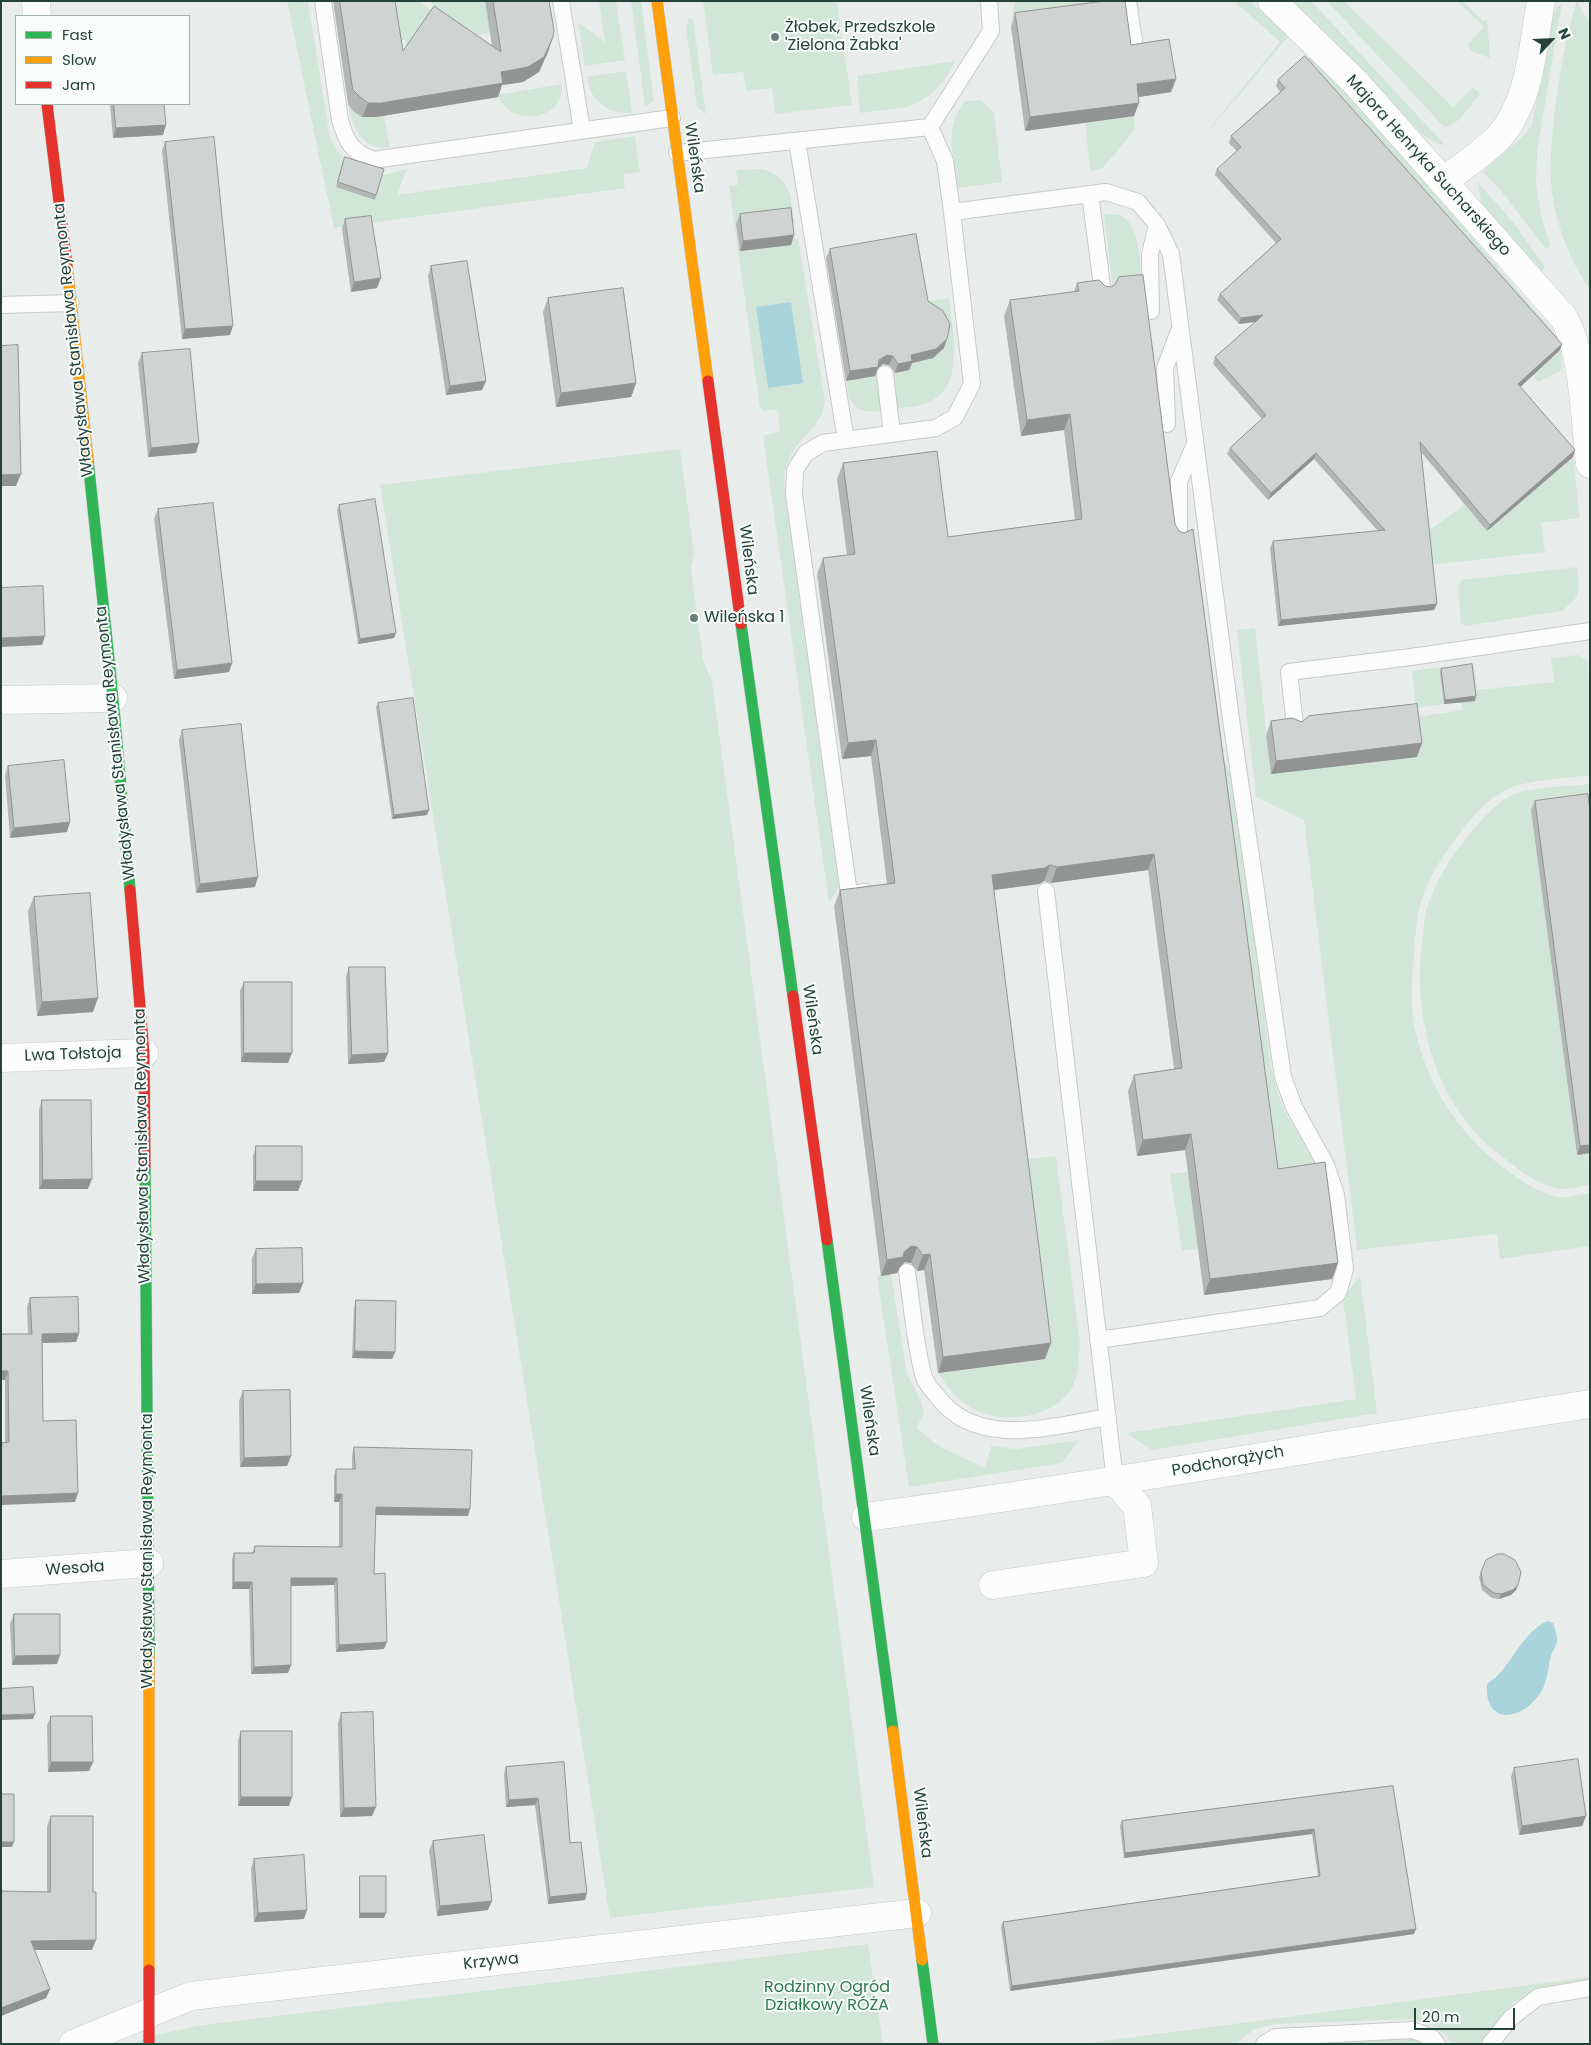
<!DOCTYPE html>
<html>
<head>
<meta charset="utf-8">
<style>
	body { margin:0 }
	#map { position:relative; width:1591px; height:2045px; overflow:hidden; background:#e8edeb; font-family:Poppins,sans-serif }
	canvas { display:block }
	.frame { position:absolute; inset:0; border:2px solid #24423a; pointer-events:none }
	.legend { position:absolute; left:15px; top:15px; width:175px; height:90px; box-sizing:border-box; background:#f7fbf9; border:1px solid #a3b1ad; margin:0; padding:6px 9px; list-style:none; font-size:15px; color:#24423a }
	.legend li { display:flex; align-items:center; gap:10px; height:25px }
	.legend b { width:25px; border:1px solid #a3b1ad }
	.north { position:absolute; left:1526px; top:15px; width:50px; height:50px; -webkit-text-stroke:4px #f7fbf9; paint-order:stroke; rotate:65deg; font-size:14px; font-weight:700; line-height:20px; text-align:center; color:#24423a }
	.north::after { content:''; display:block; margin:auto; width:18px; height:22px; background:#24423a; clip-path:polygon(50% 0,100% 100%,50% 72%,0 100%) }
	.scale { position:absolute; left:1414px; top:2008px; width:101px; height:22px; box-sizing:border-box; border:2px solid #24423a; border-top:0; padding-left:6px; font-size:15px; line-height:18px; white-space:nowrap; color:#24423a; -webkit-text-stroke:4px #f7fbf9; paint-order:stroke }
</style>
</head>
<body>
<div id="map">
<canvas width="1591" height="2045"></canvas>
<div class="frame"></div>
<ul class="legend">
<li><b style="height:6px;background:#30b455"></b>Fast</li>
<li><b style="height:6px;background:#ff9f0a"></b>Slow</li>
<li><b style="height:6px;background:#e5322d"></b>Jam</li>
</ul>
<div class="north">N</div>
<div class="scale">20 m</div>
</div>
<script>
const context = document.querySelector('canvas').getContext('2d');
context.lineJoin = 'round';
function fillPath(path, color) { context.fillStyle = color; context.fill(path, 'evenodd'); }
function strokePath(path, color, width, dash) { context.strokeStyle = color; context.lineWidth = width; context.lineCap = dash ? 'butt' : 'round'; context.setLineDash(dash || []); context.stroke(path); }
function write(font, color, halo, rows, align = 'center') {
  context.font = font + ' Poppins,sans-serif'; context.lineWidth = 4; context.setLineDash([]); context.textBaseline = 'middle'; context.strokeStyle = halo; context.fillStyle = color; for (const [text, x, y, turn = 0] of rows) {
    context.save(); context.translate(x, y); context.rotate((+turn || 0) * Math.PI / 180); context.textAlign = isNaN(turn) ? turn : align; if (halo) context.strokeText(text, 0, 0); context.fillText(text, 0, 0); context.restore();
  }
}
fillPath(new Path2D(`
	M287 1H308L330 138 339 153 345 159 336 187 407 169 397 195 587 168 595 142 635 136 640 172 623 174 625 188 334 228Z
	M387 1H419L465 40 407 50 405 40 394 41Z
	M429 1H485L490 33 469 36Z
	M599 1H616L625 60 585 66 578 22 605 42Z
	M631 1H641L654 101 645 106Z
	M703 1H837L852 105 775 114 772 88 746 91 743 72 713 75Z
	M1015 1H1119L1012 19Z
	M1234 1H1250L1289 36 1189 154 1280 42Z
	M1293 1H1311L1315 5 1445 145 1438 144 1424 136Z
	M1327 1H1344L1453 107 1473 87 1480 94C1471 104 1458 127 1444 127Z
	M1457 1H1463L1483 21 1487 19 1490 58 1473 52 1467 45 1484 27Z
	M1577 1 1590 24V290C1571 262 1558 231 1553 198 1545 151 1562 47 1577 1Z
	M1562 3 1537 152 1536 185 1542 220 1550 244 1548 248H1545L1498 187 1483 173 1486 168 1520 139 1532 125 1553 12Z
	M689 17 693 19 706 114 697 107 686 28Z
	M1305 58H1313L1391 142 1554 333 1561 351 1562 370 1538 382 1533 375 1560 350 1303 62Z
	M955 61C945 83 931 98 908 107L860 113 857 76Z
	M626 71 632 113C609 115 589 100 587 77Z
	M562 84C564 122 511 128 497 95Z
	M981 100 994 113 1002 182 958 188C954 158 942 125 966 101Z
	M348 105 360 115 384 116 390 147C362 151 353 128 348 105Z
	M1134 116 1135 129 1103 168 1090 171 1085 122Z
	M762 169C792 178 790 196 795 223L788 224 790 239 798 238 825 400C823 435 784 438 784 485L839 887 829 903 763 436 780 431 778 409 763 411 760 408 729 186 738 185 736 170Z
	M1478 182 1513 222 1545 267 1541 273 1481 203Z
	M1104 214C1108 214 1115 214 1119 215 1146 224 1141 291 1140 313L1113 293Z
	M949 298C952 331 967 387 927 403 918 407 906 407 896 409L892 373 909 370 908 366 915 357C933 364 946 351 947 333L908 304Z
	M878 375 882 411C856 414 849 406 846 381Z
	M680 449 694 553 691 568 703 660 712 681 874 1887 610 1918 380 485Z
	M1573 457 1580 518 1541 523 1545 552 1430 565 1426 532 1465 505 1487 531Z
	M1577 567C1580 591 1582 597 1561 611L1465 626 1461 623 1458 586 1462 580Z
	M1255 628 1271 774 1419 717 1462 710 1458 665 1474 663 1477 690 1554 682 1551 658 1578 655 1587 661 1590 685V775C1566 779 1529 779 1508 789 1486 799 1468 821 1454 841 1441 858 1430 876 1423 896 1416 914 1416 934 1414 952 1413 973 1410 995 1413 1016 1421 1074 1454 1130 1500 1165 1516 1177 1539 1195 1560 1197 1569 1198 1581 1194 1590 1193V1246L1500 1259 1497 1234 1357 1250 1304 820 1256 797 1237 630Z
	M1449 666 1450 672 1440 673 1444 704 1416 708 1412 671Z
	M1212 735 1231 775 1239 815 1271 1068C1276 1086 1280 1103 1289 1119 1297 1133 1308 1147 1315 1162 1330 1192 1336 1245 1332 1278L1319 1178 1272 1185Z
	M1590 784V842L1559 1017 1577 1155 1588 1154 1590 1185C1581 1186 1572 1189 1564 1189 1543 1189 1519 1170 1504 1158 1437 1109 1412 1022 1422 942 1424 930 1424 916 1428 905 1436 880 1451 857 1467 837 1478 824 1490 809 1505 799 1524 786 1566 787 1590 784Z
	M1056 1156 1080 1343C1079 1357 1079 1379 1070 1391 1046 1423 990 1426 960 1400 951 1393 945 1382 938 1373L1045 1359 1020 1160Z
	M1188 1172 1198 1249 1182 1251 1170 1174Z
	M891 1274 907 1374 921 1401 924 1414 916 1428 940 1447 985 1468 991 1446 1016 1449 1079 1440 1062 1463 909 1487 877 1276Z
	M1360 1275 1377 1413 1152 1450 1126 1433 1356 1399 1343 1299Z
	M868 1944 883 2044H132L150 2036 203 2025Z
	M1590 1977V1979L1539 1989 1514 2002 1480 2044H1452C1442 2029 1430 2023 1413 2019L1276 2024 1255 2029 1234 2044H1082Z
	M1401 2038 1418 2040 1424 2044H1309Z`), '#d1e6d8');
fillPath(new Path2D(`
	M791 302 803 383 768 388 756 307Z
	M1547 1621 1553 1623C1555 1629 1558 1637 1557 1642 1556 1647 1552 1652 1551 1656 1547 1670 1548 1684 1538 1696 1519 1722 1484 1724 1487 1684 1512 1668 1519 1635 1547 1621Z`), '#a9d4db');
const lane = new Path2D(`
	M323 1 340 120C347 143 351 151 373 160L672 118
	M561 1 582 130
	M1128 1 1134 41
	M930 127 945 161 952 212 1106 192 1138 202 1157 225 1171 254 1231 719 1283 1077 1294 1107 1326 1165 1336 1195 1345 1269 1338 1293 1320 1308 1098 1340
	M797 141 846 440
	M677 153 930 127 991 31 989 1
	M1090 194 1103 293
	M1 305 71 303
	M1151 311 1150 254 1157 225
	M885 374 892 434
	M1167 424 1165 368 1179 331
	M1179 539V481L1195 444
	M1295 726 1289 672 1411 657 1590 631
	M1046 891 1115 1481
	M865 892 849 894 794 494 795 470 806 453 823 443 936 428 955 417 972 384 952 212
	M907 1272C912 1304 915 1347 924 1377 926 1384 933 1391 937 1396 977 1450 1052 1426 1108 1417
	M1264 2044 1276 2037 1413 2030 1432 2038 1437 2044
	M1490 2044 1511 2018 1538 1997 1590 1988`);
const street = new Path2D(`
	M36 1 37 16
	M1272 1 1356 83 1563 317C1584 350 1585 423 1590 464
	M1443 182C1460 168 1479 156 1495 141 1531 105 1532 49 1541 1
	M1 700 113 698
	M1 1058 144 1053
	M866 1517C1108 1485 1348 1441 1590 1404
	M1 1574 149 1563
	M993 1585 1144 1563 1137 1506 1115 1481
	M73 2044 191 1996 917 1913`);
const fast = new Path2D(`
	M88 460 113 698 130 890
	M741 624 793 996
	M145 1167 149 1654
	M827 1240 893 1731
	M922 1960 933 2044`);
const slow = new Path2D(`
	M657 1 708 381
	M67 266 88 460
	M149 1654V1970
	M893 1731 922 1960`);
const jam = new Path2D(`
	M47 104 67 266
	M708 381 741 624
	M130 890 144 1053 145 1167
	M793 996 827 1240
	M149 1970V2044`);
strokePath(lane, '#c5cac8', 18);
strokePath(street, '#c5cac8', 29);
strokePath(fast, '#c3cbc8', 12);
strokePath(slow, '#c3cbc8', 12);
strokePath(jam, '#c3cbc8', 12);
strokePath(lane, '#fcfcfc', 16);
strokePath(street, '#fcfcfc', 28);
strokePath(fast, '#30b455', 11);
strokePath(slow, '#ff9f0a', 11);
strokePath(jam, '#e5322d', 11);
fillPath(new Path2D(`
	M333 1H395L403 51 492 46 485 1H549L548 52 539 72 523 82 502 85 498 97 376 117H362L353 111 348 104Z
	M1015 13 1131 45 1176 79 1171 92 1139 97 1134 116 1025 131 1011 27Z
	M1278 80 1562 344 1560 350 1520 387 1573 457 1487 531 1421 452 1434 610 1278 626 1270 548 1273 541 1378 531 1314 459 1268 500 1227 454 1230 448 1262 419 1213 364 1215 357 1255 322 1239 324 1217 300 1220 294 1276 243 1215 175 1217 169 1237 151 1229 143 1231 136 1280 92 1276 86Z
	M110 104H164L163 135 113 138Z
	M165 142 230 335 182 339 162 151Z
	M343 161 384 169 375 200 336 187Z
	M740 214 794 235 791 245 740 251 736 224Z
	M345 219 377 288 351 292 342 229Z
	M830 249 928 301 944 348 933 358 912 363 909 370 895 373 889 365 883 364 878 368 875 376 846 381 826 258Z
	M431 266 486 381 482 390 446 395 428 276Z
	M1077 283 1175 524 1278 1169 1338 1263 1332 1279 1204 1295 1185 1150 1137 1156 1128 1091 1134 1075 1174 1069 1148 870 1051 883 1044 881 1039 884 994 890 1045 1359 938 1373 924 1270 917 1271 911 1263 905 1262 900 1267 897 1273 881 1276 834 906 840 890 887 884 871 756 842 759 817 574 823 558 847 555 837 479 843 463 948 537 1075 520 1064 430 1021 436 1004 316 1010 300 1074 292Z
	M548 298 636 383 631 397 556 407 543 312Z
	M142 353 196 453 148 457 138 363Z
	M339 505 396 633 394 638 358 644 337 510Z
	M158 509 232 663 229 672 174 679 154 519Z
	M1441 669 1475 701 1444 704 1440 673Z
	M378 703 429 810 427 815 392 819 376 707Z
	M1271 721 1302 722 1417 757 1271 774 1266 735Z
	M182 730 255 887 196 893 179 740Z
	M8 766 67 832 10 838 5 775Z
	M1535 801 1590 811V1153L1577 1155 1531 810Z
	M34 897 93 1012 37 1016 28 911Z
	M349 967 388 1053 384 1062 348 1064 346 976Z
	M244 982 288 1063 241 1062 240 991Z
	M42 1100 88 1189H39V1109Z
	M256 1146 302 1181 298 1191H253V1156Z
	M256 1249 303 1283 299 1293 252 1294V1258Z
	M30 1298 79 1333 76 1342 42 1343 43 1421 75 1502 5 1442V1380H1V1334H28L27 1307Z
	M356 1300 395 1352 392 1359 352 1358 354 1308Z
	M243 1391 291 1456 287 1466 240 1467 239 1401Z
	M354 1447 468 1516 375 1515 374 1574 384 1649 336 1652 334 1585 291 1586V1665L288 1673 251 1674 249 1589H232V1560L234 1553H252L255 1546 339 1547V1502H334V1476L336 1469H352V1455Z
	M1486 1560 1518 1585 1516 1590 1511 1595 1499 1599 1492 1598 1482 1590 1479 1577Z
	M14 1614 57 1664 12 1665 10 1624Z
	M341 1713 372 1816 340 1817 338 1723Z
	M51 1716 93 1762 89 1771 48 1772 47 1725Z
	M241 1731 289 1806H238V1740Z
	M564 1762 570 1843 585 1900 548 1904 535 1805 506 1807 504 1774 506 1767Z
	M1514 1768 1586 1816 1582 1826 1519 1835 1511 1777Z
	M1393 1786 1414 1934 1010 1991 1001 1927 1003 1922 1318 1876 1312 1834 1124 1858 1120 1826 1122 1821Z
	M51 1816 92 1950H34L50 1989 46 1998 1 2016 47 1892V1826Z
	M433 1841 488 1910 437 1916 429 1850Z
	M254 1859 304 1919 254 1922 251 1868Z
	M360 1876 384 1918H359V1881Z`), '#b2b6b5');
fillPath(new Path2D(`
	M553 37 548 52 539 72 523 82 502 85 498 97 376 117H362L368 103 501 72Z
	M1176 79 1171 92 1132 98 1137 84Z
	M1139 103 1134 116 1025 131 1030 117Z
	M166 125 163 135 113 138 116 128Z
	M794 235 791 245 740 251 743 241Z
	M381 278 377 288 351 292 354 282Z
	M1263 315 1261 321 1239 324 1241 318Z
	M233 326 230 335 182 339 185 329Z
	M947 339 944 348 933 358 912 363 909 370 895 373 898 364 911 355Z
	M1562 344 1560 350 1516 391 1518 384Z
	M887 355 893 356 889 365 883 364 878 368 875 376 846 381 850 371 879 360Z
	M486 381 482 390 446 395 450 386Z
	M636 383 631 397 556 407 561 393Z
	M1070 414 1064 430 1021 436 1027 420Z
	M199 443 196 453 148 457 151 448Z
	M1575 450 1573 457 1487 531 1490 525Z
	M1316 453 1314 459 1268 500 1271 493Z
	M21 474 16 486H1V475Z
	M1437 604 1434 610 1278 626 1281 620Z
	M396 633 394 638 358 644 360 639Z
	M45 636 42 645 1 647V638Z
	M232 663 229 672 174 679 177 670Z
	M1476 696 1475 701 1444 704 1445 700Z
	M876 740 871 756 842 759 848 743Z
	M1422 743 1417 757 1271 774 1276 761Z
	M429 810 427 815 392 819 394 815Z
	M70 822 67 832 10 838 14 828Z
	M1154 854 1148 870 1051 883 1057 867Z
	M1050 865 1044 881 1039 884 986 891 992 875Z
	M258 877 255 887 196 893 200 884Z
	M98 998 93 1012 37 1016 42 1002Z
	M244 1053H292L288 1063 241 1062Z
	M388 1053 384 1062 348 1064 352 1055Z
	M1191 1134 1185 1150 1137 1156 1143 1140Z
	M1590 1145V1153L1577 1155 1580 1146Z
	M92 1179 88 1189H39L43 1180Z
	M256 1181H302L298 1191H253Z
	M911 1246 917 1247 911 1263 905 1262 900 1267 897 1273 881 1276 887 1260 904 1252Z
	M930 1254 924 1270 917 1271 923 1255Z
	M1338 1263 1332 1279 1204 1295 1210 1279Z
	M303 1283 299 1293 252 1294 256 1284Z
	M79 1333 76 1342 39 1343 42 1334Z
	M1051 1343 1045 1359 938 1373 943 1357Z
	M355 1351 395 1352 392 1359 352 1358Z
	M1 1371H8L5 1380H1Z
	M291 1456 287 1466 240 1467 244 1458Z
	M78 1493 75 1502 1 1505V1496Z
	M336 1494H342L339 1502H334Z
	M376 1507 470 1509 468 1516 373 1515Z
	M291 1578H337L334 1585 288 1586Z
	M234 1582H252L249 1589H232Z
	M1518 1585 1516 1590 1511 1595 1499 1599 1501 1594Z
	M387 1642 384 1649 336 1652 339 1645Z
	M60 1655 57 1664 12 1665 15 1656Z
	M291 1665 288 1673 251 1674 254 1667Z
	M35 1714 33 1719 1 1720V1715Z
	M51 1762H93L89 1771 48 1772Z
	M241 1797H292L289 1806H238Z
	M538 1798 535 1805 506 1807 509 1800Z
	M376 1807 372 1816 340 1817 344 1808Z
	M1586 1816 1582 1826 1519 1835 1522 1826Z
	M1314 1829 1312 1834 1124 1858 1125 1853Z
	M1 1842H14L12 1847H1Z
	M587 1893 585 1900 548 1904 550 1897Z
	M492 1901 488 1910 437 1916 440 1906Z
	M307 1910 304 1919 254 1922 258 1913Z
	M360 1913H386L384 1918H359Z
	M1416 1929 1414 1934 1010 1991 1012 1986Z
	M96 1940 92 1950H27L31 1941Z
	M50 1989 46 1998 1 2016V2008Z`), '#919493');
const building = new Path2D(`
	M340 1H395L403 51 434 6 501 52 493 1H549L554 30 553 37 544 57 528 67 501 72 503 83 381 103H368L359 96 353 90Z
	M1105 1H1125L1131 45 1169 39 1176 79 1137 84 1139 103 1030 117 1015 13Z
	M1305 56 1562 344 1518 384 1575 450 1490 525 1420 442 1437 604 1281 620 1273 541 1385 530 1316 453 1271 493 1230 448 1266 415 1215 357 1263 315 1241 318 1220 294 1281 239 1217 169 1241 147 1231 136 1285 88 1278 80Z
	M114 104H164L166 125 116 128Z
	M214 137 233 326 185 329 165 142Z
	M345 157 384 169 376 195 338 182Z
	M791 208 794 235 743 241 740 214Z
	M371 216 381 278 354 282 345 219Z
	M916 234 928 301 943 311 950 324 947 339 936 349 911 355 912 361 898 364 893 356 887 355 879 360 878 367 850 371 830 249Z
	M467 261 486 381 450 386 431 266Z
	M1143 275 1175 524 1179 531 1184 533 1193 529 1278 1169 1325 1162 1338 1263 1210 1279 1191 1134 1143 1140 1134 1075 1182 1068 1154 854 1057 867 1050 865 1045 868 992 875 1051 1343 943 1357 930 1254 923 1255 917 1247 911 1246 904 1252 903 1257 887 1260 840 890 895 883 876 740 848 743 823 558 855 554 843 463 937 451 948 537 1082 519 1070 414 1027 420 1010 300 1079 291 1077 283 1099 280 1105 286 1111 287 1115 285 1119 277Z
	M623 288 636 383 561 393 548 298Z
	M18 345 21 474 1 475V346Z
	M190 349 199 443 151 448 142 353Z
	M375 499 396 633 360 639 339 505Z
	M213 503 232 663 177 670 158 509Z
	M43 586 45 636 1 638V588Z
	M1472 664 1476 696 1445 700 1441 669Z
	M413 698 429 810 394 815 378 703Z
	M1417 704 1422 743 1276 761 1271 721 1292 718 1302 722 1309 716Z
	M241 724 258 877 200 884 182 730Z
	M64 760 70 822 14 828 8 766Z
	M1588 794 1590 811V1145L1580 1146 1535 801Z
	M90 893 98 998 42 1002 34 897Z
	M349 967H385L388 1053 352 1055Z
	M244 982H292V1053H244Z
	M42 1100H91L92 1179 43 1180Z
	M256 1146H302V1181H256Z
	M302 1248 303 1283 256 1284V1249Z
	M78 1297 79 1333 42 1334 43 1421 76 1420 78 1493 1 1496V1443L9 1442 8 1371H1V1334H32L30 1298Z
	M356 1300 396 1301 395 1352 355 1351Z
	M290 1390 291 1456 244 1458 243 1391Z
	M354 1447 472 1450 470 1509 376 1507 374 1574 385 1573 387 1642 339 1645 337 1578H291V1665L254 1667 252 1582H234V1553H254L255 1546 342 1547V1494H336V1469H355Z
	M1498 1554H1504L1515 1560 1521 1572 1518 1585 1513 1590 1501 1594 1494 1593 1483 1585 1481 1572 1486 1560Z
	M14 1614H60V1655L15 1656Z
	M33 1687 35 1714 1 1715V1689Z
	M373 1712 376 1807 344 1808 341 1713Z
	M51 1716H92L93 1762H51Z
	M241 1731H292V1797H241Z
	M1578 1759 1586 1816 1522 1826 1514 1768Z
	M564 1762 570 1843 581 1842 587 1893 550 1897 538 1798 509 1800 506 1767Z
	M1393 1786 1416 1929 1012 1986 1003 1922 1320 1876 1314 1829 1125 1853 1122 1821Z
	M1 1794H14V1842H1Z
	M51 1816H93V1892H96V1940L31 1941 50 1989 1 2008V1891L50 1892Z
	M484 1835 492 1901 440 1906 433 1841Z
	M304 1855 307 1910 258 1913 254 1859Z
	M360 1876H386V1913H360Z`);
fillPath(building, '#cfd4d2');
strokePath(building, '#919493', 1);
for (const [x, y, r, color] of [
	[775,37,5,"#697e78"],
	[694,618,5,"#697e78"]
]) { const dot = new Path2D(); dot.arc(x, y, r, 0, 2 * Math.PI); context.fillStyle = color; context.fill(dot); strokePath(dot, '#f7fbf9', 2); }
write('16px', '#24423a', '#f7fbf9', [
	["Żłobek, Przedszkole",785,28],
	["'Zielona Żabka'",785,46],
	["Wileńska 1",704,618]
], 'left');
write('16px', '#24423a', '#f7fbf9', [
	["Wileńska",694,158,82],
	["Majora Henryka Sucharskiego",1428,166,48],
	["Władysława Stanisława Reymonta",74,340,-96],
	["Wileńska",748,560,83],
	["Władysława Stanisława Reymonta",116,743,-96],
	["Wileńska",812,1020,82],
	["Lwa Tołstoja",73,1055,-2],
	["Władysława Stanisława Reymonta",143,1146,-91],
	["Wileńska",869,1421,82],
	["Podchorążych",1228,1462,-10],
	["Władysława Stanisława Reymonta",148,1551,-90],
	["Wesoła",75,1569,-4],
	["Wileńska",922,1823,83],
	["Krzywa",491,1962,-6]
]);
write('16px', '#2d7a4b', '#f7fbf9', [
	["Rodzinny Ogród",827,1988],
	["Działkowy RÓŻA",827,2006]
]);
</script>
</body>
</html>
